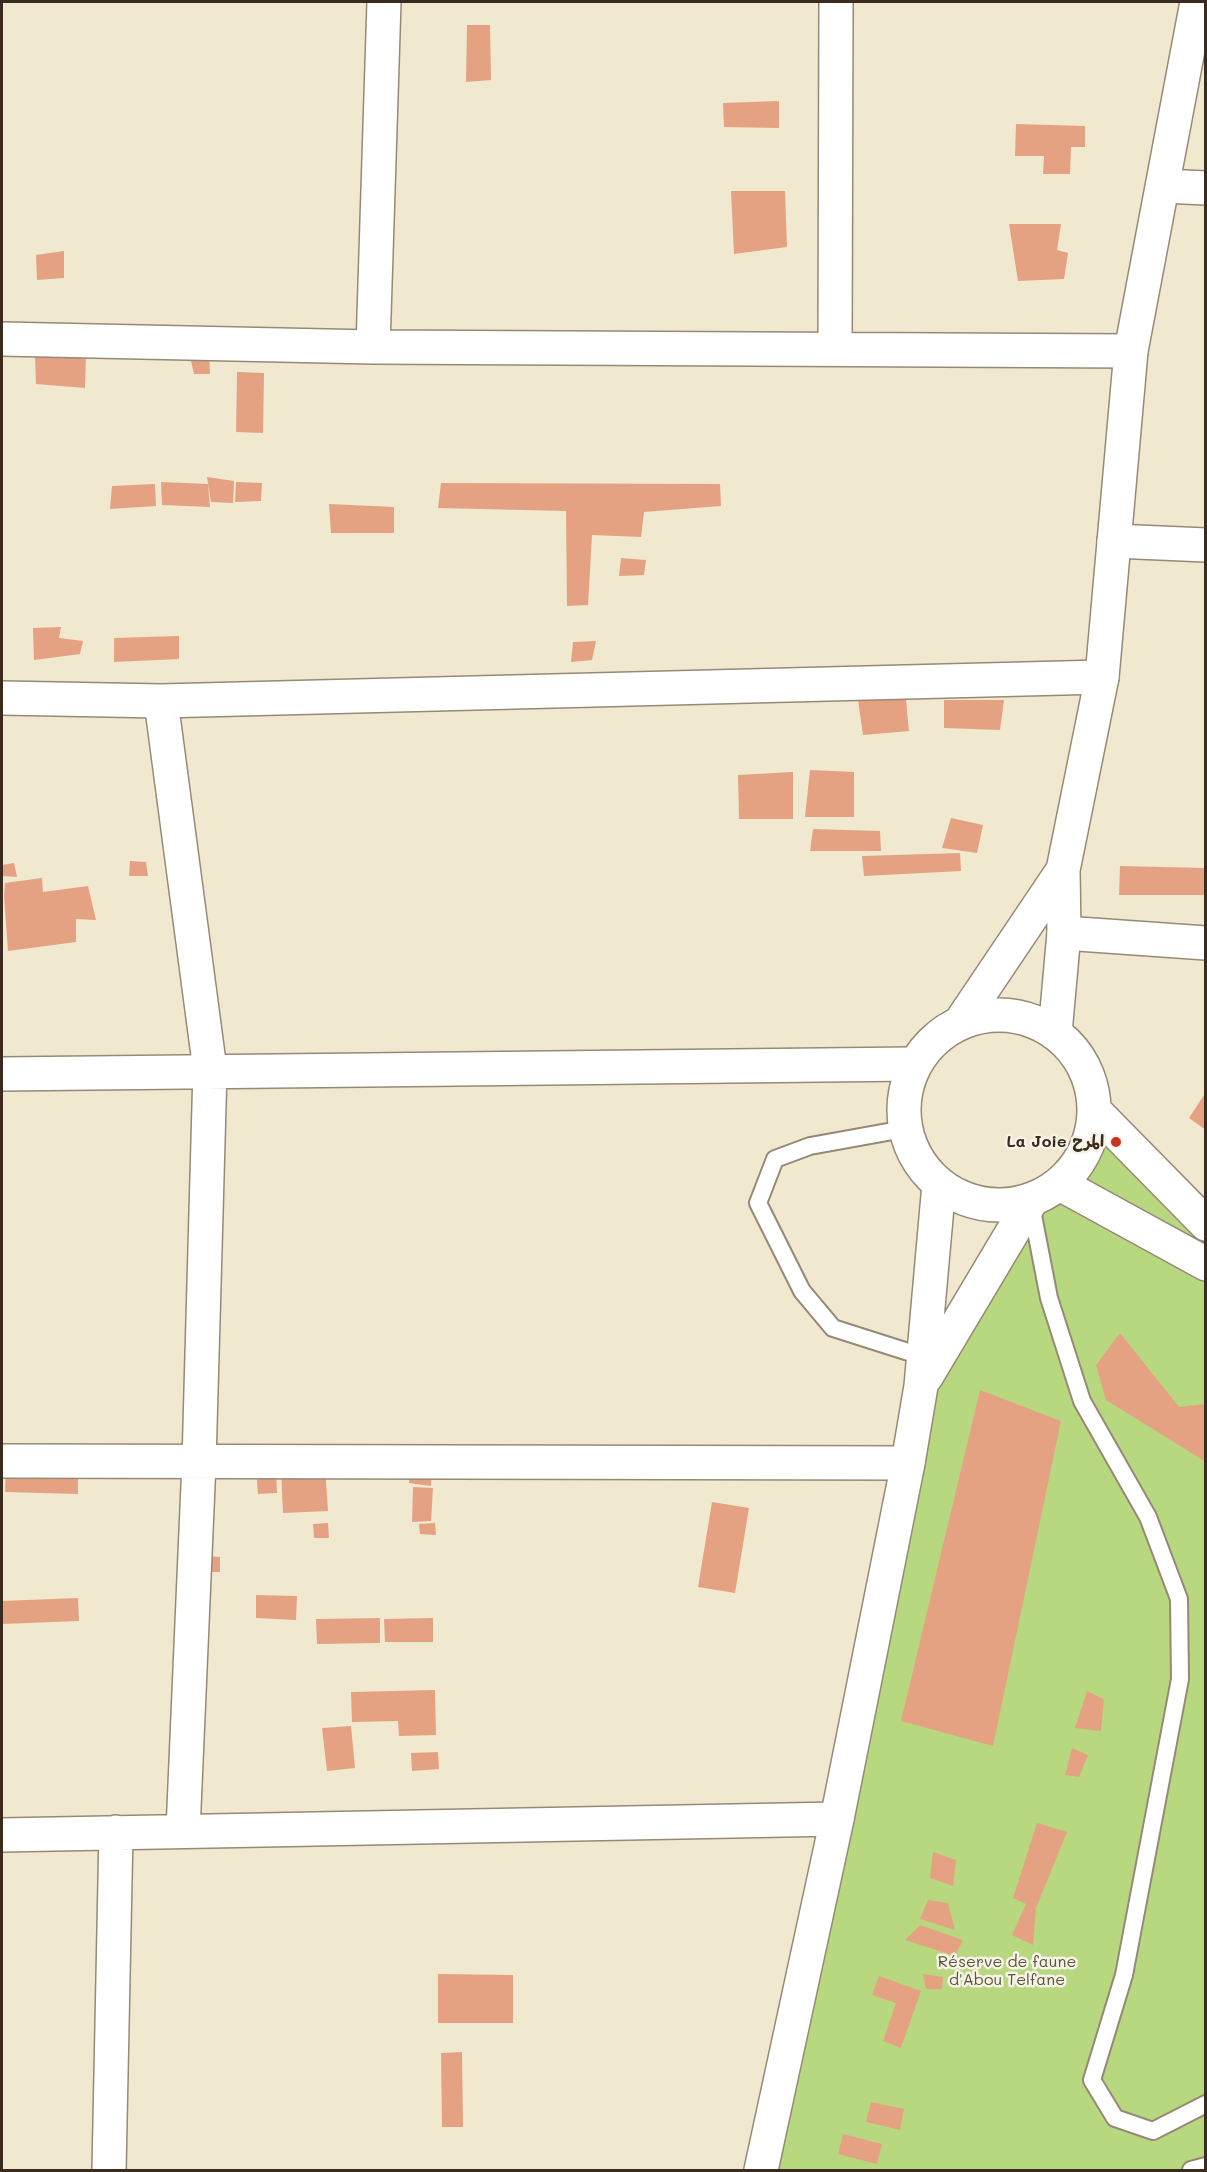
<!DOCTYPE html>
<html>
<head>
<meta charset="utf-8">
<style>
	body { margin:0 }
	#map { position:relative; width:1207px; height:2172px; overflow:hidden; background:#f0e8cf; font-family:Mali,sans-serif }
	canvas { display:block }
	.frame { position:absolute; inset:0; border:3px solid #3b2a1e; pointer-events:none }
</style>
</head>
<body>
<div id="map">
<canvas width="1207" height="2172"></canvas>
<div class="frame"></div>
</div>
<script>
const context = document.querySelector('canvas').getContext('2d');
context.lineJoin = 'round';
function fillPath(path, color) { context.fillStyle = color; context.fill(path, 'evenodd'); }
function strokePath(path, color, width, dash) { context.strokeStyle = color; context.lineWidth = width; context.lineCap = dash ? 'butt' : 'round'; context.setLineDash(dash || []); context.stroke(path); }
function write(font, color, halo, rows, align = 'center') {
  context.font = font + ' Mali,"Playpen Sans Arabic",sans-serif'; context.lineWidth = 5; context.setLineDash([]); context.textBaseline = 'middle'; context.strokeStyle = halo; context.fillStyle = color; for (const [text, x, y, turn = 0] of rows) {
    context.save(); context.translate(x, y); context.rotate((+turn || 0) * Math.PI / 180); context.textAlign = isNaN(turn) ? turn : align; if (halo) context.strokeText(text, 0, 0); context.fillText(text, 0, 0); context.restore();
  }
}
fillPath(new Path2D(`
	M1095 1111 1205 1224V2170H761L921 1386 1031 1201C1073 1177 1088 1161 1095 1111Z`), '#b8d87f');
fillPath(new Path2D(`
	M467 25H490L491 80 466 82Z
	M779 101V128L724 127 723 103Z
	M1016 124 1085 126V147H1071L1070 174H1043L1044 156H1015Z
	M731 191H785L787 247 734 254Z
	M1009 224H1061L1057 250 1068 253 1064 279 1018 281Z
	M64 251V278L37 280 36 255Z
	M86 351 85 388 36 384 35 354Z
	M209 351 210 374H194L189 352Z
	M237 372 264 373 263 433 236 432Z
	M207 477 234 481 233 503 211 502Z
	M161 482 208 484 210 507 162 505Z
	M236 482 262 483 261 501 235 502Z
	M441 483 720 484 721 506 644 512 641 537 592 535 588 605 567 606 566 511 438 508Z
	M155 484 156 506 110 509 112 486Z
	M329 504 394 507V533H331Z
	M621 558 646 560 644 575 619 576Z
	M61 627 59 638 83 641 80 654 34 660 33 628Z
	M179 636V659L114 662V638Z
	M596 641 592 660 571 662 573 642Z
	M858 700H906L909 731 863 735Z
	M944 700H1004L1000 730 944 728Z
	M810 770 854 772V817H805Z
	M793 772V819H739L738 775Z
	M951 818 983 825 977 853 942 848Z
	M813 829 880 831 881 851H810Z
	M960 853 961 871 864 876 862 856Z
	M130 861 146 862 148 876H129Z
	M14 863 17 877 2 876V865Z
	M1120 866 1206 868V895H1119Z
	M42 878 43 892 88 886 96 920 76 919V942L8 951 4 896 5 883Z
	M1206 1092V1130L1189 1118Z
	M1120 1333 1179 1407 1206 1404V1462L1106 1400 1096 1365Z
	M980 1390 1061 1421 993 1746 901 1721Z
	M411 1465H432L431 1486 409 1483Z
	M6 1467 78 1469V1494L5 1492Z
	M325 1467 328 1511 283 1513 281 1469Z
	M276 1468 277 1493 258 1494 256 1469Z
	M413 1487 433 1488 431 1521 412 1522Z
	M712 1502 749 1508 735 1593 698 1587Z
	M328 1523 329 1538H314L313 1524Z
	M435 1523 436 1535 420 1534 419 1524Z
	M206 1556 220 1557V1572H205Z
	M256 1595 297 1596 296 1620 256 1618Z
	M78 1598 79 1621 2 1624V1601Z
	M380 1618V1643L317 1644 316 1619Z
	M433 1618V1642H385L384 1619Z
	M435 1690 436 1735 399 1736 398 1721 352 1722 351 1692Z
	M1087 1691 1104 1699 1101 1731 1075 1728Z
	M351 1726 355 1768 327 1771 322 1728Z
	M1072 1748 1088 1755 1079 1777 1065 1775Z
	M438 1752 439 1769 412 1771 411 1753Z
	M1037 1823 1067 1832 1036 1908 1033 1945 1012 1935 1026 1904 1013 1898Z
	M933 1852 956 1860 953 1886 930 1878Z
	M928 1900 948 1903 955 1930 920 1919Z
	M920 1925 963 1940 955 1956 905 1940Z
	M438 1974 513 1975V2023H438Z
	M923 1974 943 1977 942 1989H926Z
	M879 1976 921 1991 901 2048 883 2041 896 2003 872 1995Z
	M462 2052 463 2127H442L441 2053Z
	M871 2102 904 2109 900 2130 866 2122Z
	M843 2134 882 2144 877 2164 838 2154Z`), '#e5a283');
const service = new Path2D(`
	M904 1129 810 1146 775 1159 758 1203 802 1291 833 1328 924 1357
	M1031 1205 1049 1298 1082 1401 1148 1517 1179 1599 1180 1679 1124 1975 1092 2080 1115 2118 1153 2131 1206 2104
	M1191 2170 1206 2166`);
const minor = new Path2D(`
	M1163 186 1206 188
	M2 339 373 347 1131 351
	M373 347 384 2
	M835 349 836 2
	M1114 541 1206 545
	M2 698 161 701 1102 677
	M161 701 210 1070 199 1462 183 1831
	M1064 933 1206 943
	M2 1074 913 1064
	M2 1461 908 1463
	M2 1835 837 1819
	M109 2170 116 1832`);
const primary = new Path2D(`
	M926 1377 1031 1201
	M761 2170 837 1819 908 1463 921 1386 939 1184`);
const trunk = new Path2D(`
	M904 1110a95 95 0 1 1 190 0a95 95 0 1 1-190 0Z
	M962 1020 1063 870
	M1055 1033 1064 933 1063 870 1102 677 1131 351 1197 2
	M1095 1111 1206 1224
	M1060 1184 1206 1264`);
strokePath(service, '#968976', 20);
strokePath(minor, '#968976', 36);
strokePath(primary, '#968976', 36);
strokePath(trunk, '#968976', 36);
strokePath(service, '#fff', 16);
strokePath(minor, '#fff', 33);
strokePath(primary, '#fff', 33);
strokePath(trunk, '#fff', 33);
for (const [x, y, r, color] of [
	[1116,1142,6,"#c8321e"]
]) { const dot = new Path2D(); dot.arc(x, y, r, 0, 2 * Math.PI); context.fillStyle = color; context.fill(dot); strokePath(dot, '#f7f3e8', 2); }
write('bold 16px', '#3b2a1e', '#f7f3e8', [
	["La Joie المرح",1104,1142]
], 'right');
write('16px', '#5a5636', '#f7f3e8', [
	["Réserve de faune",1007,1962],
	["d'Abou Telfane",1007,1980]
]);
</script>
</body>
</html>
